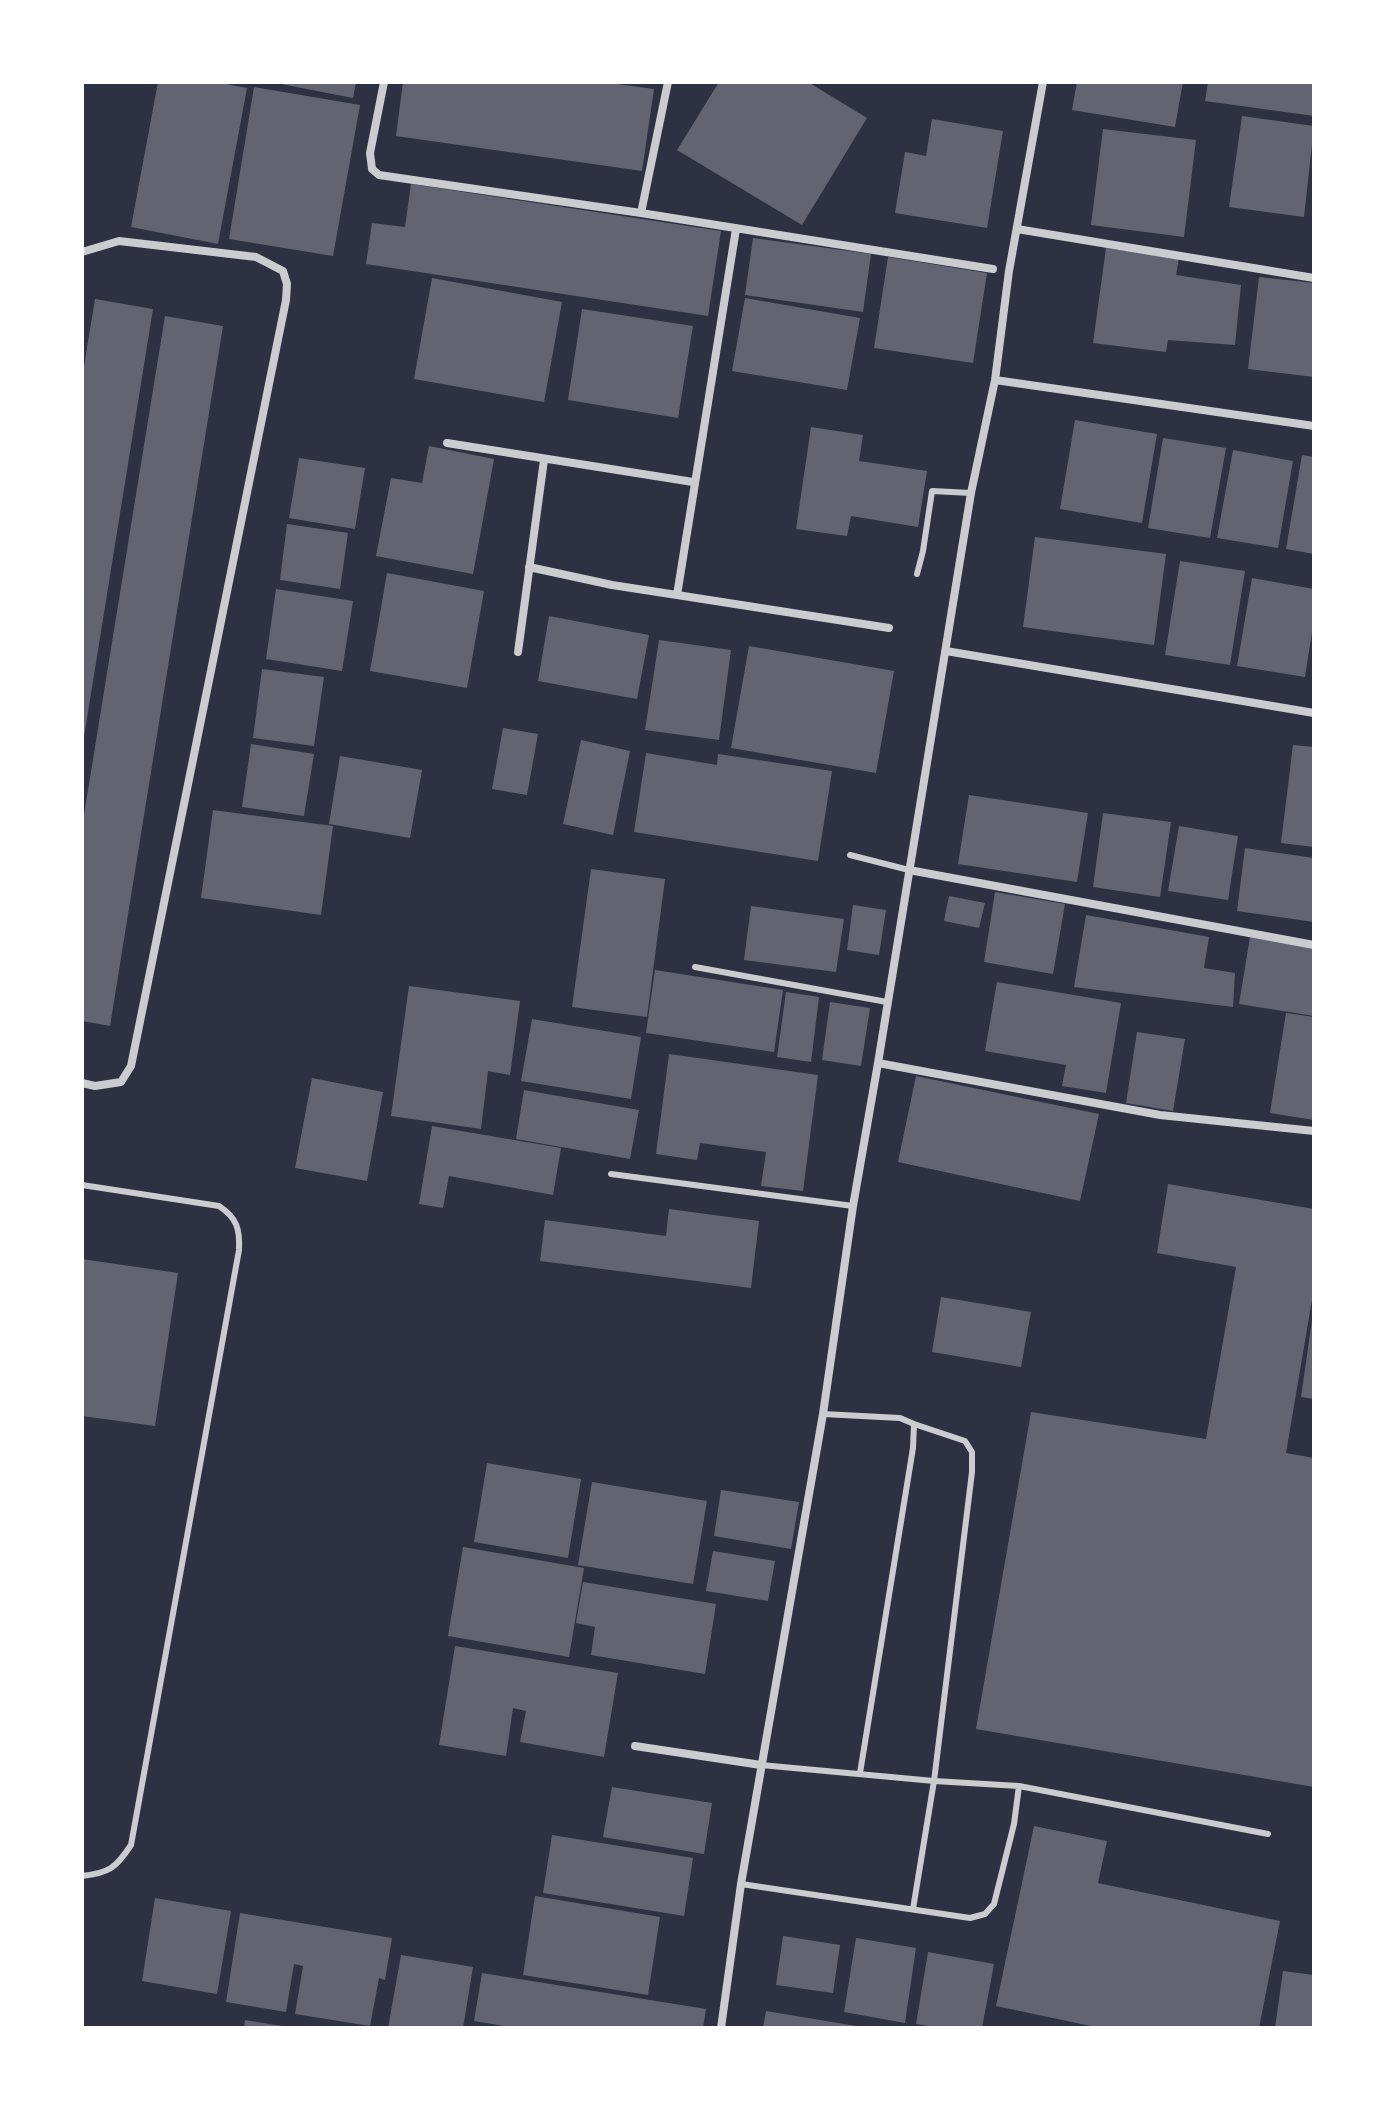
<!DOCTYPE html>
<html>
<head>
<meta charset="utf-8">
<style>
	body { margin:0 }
	#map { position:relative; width:1396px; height:2110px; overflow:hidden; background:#2d3142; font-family:"DejaVu Sans",sans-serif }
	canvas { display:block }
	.frame { position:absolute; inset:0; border:84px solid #fff; pointer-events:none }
</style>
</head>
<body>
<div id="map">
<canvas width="1396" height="2110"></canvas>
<div class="frame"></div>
</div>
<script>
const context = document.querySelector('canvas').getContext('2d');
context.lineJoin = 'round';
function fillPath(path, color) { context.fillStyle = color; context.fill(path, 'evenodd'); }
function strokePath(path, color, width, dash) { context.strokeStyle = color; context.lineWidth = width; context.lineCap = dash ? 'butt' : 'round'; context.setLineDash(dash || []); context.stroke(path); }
fillPath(new Path2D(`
	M158 82H216L247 88 218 244 131 227Z
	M271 82H356L353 98Z
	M403 82H602L654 89 642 171 396 136Z
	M719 82H808L867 118 802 225 677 150Z
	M1077 82H1183L1175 127 1072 110Z
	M1208 82H1314V116L1205 101Z
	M254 87 360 105 333 256 229 239Z
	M1242 116 1314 126 1304 217 1229 207Z
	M932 119 1003 131 987 228 895 213 905 152 926 156Z
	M1103 129 1196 140 1184 237 1091 225Z
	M411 184 721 231 708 316 366 264 372 223 405 227Z
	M753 238 871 254 863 312 745 295Z
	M1106 248 1179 258 1176 275 1241 285 1235 345 1168 340 1166 352 1093 343Z
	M888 257 987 273 973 363 874 348Z
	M1259 277 1314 283V377L1248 369Z
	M432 278 562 302 544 402 414 379Z
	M745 298 860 318 847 390 732 371Z
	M95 299 153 309 84 737 82 378Z
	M582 309 693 326 678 418 568 400Z
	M165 316 223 326 110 1026 82 1021V827Z
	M1075 420 1157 434 1142 523 1060 509Z
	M811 427 863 435 859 461 927 471 918 527 851 516 847 536 796 529Z
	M1163 438 1226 448 1210 538 1148 528Z
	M429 446 494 459 473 574 376 556 391 478 422 483Z
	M1233 450 1293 461 1278 548 1217 538Z
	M1302 455 1314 457V554L1286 549Z
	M299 458 365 468 355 529 289 518Z
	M287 524 348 533 340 589 280 580Z
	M1035 537 1166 554 1154 645 1023 627Z
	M1180 561 1245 571 1230 665 1165 655Z
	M387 573 484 591 467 688 370 671Z
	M1252 578 1314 589V619L1305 677 1237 666Z
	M276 589 353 601 342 671 266 659Z
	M549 616 649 635 637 699 538 681Z
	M659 640 731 650 719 740 645 730Z
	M749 646 894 671 876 773 731 748Z
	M262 669 324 677 314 746 253 738Z
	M503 728 538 734 527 795 492 789Z
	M581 740 630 751 613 835 563 824Z
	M251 744 314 754 304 816 242 807Z
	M1293 745 1314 747V847L1281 843Z
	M646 753 717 765 718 754 832 771 818 861 634 832Z
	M340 756 422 770 410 838 329 824Z
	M969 795 1088 813 1077 882 958 864Z
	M213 810 333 826 321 915 201 898Z
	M1103 813 1171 822 1160 897 1093 887Z
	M1179 826 1238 836 1228 900 1168 891Z
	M1245 848 1314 858V922L1237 911Z
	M591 869 665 879 647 1017 572 1007Z
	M995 892 1065 904 1053 974 984 962Z
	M949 896 985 903 979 928 944 921Z
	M853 905 886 910 879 955 847 950Z
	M751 906 844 919 836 972 744 960Z
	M1086 915 1209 937 1204 968 1235 973 1233 1007 1074 987Z
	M1250 937 1314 947V1016L1239 1004Z
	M655 970 783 990 774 1052 646 1033Z
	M997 982 1121 1003 1106 1093 1062 1086 1066 1065 985 1051Z
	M409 986 520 1001 510 1075 488 1071 481 1129 391 1116Z
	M786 992 819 997 811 1062 777 1057Z
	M830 1002 870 1008 861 1066 822 1060Z
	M1286 1013 1314 1017V1120L1270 1113Z
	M532 1019 641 1037 631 1099 521 1081Z
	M1137 1032 1185 1039 1173 1111 1126 1103Z
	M669 1054 818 1075 803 1191 761 1186 766 1152 700 1143 697 1160 656 1154Z
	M916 1076 1099 1114 1080 1201 898 1162Z
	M312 1078 383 1092 367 1181 295 1168Z
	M524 1090 639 1110 630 1159 516 1139Z
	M432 1126 561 1148 553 1195 449 1176 443 1208 419 1204Z
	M1168 1184 1314 1209V1288L1286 1453 1314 1458V1787L976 1729 1031 1412 1206 1439 1236 1267 1157 1253Z
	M669 1209 759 1221 751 1288 540 1261 545 1220 666 1236Z
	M82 1259 178 1273 155 1426 82 1416Z
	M941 1297 1031 1312 1021 1367 932 1352Z
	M1312 1320H1314V1399L1301 1397Z
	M487 1463 581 1479 568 1558 474 1542Z
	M592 1482 707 1501 693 1584 578 1565Z
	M721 1490 799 1502 791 1549 714 1536Z
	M463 1547 584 1568 569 1657 448 1636Z
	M713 1551 775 1561 768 1601 706 1591Z
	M583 1582 716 1604 705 1674 591 1655 595 1627 576 1623Z
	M455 1646 618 1673 604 1757 520 1742 526 1711 513 1708 506 1756 439 1745Z
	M612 1787 712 1803 704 1854 603 1837Z
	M1034 1826 1107 1841 1098 1883 1280 1921 1259 2028H1100L996 2006Z
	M552 1835 693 1858 684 1916 543 1893Z
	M535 1896 660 1917 648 1995 523 1975Z
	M155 1898 231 1911 217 1994 142 1981Z
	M240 1913 392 1938 385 1980 379 1978 370 2026 295 2014 303 1966 294 1964 286 2012 226 2002Z
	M783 1936 840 1945 833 1993 776 1985Z
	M856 1938 916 1948 905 2023 844 2012Z
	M928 1952 994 1964 982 2028H941L916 2024Z
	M401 1955 473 1967 463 2028H388Z
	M1283 1971 1314 1975V2028H1275Z
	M482 1973 706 2009 703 2028H516L474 2021Z
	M766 2011 856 2026V2028H763Z
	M245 2020 282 2026V2028H244Z`), '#626471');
strokePath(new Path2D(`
	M917 574 923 551 932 491 971 493
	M850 855 909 870
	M695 967 887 1002
	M611 1174 853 1206
	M82 1185 219 1206C237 1218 240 1229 239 1250L131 1845C116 1868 109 1873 82 1876
	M823 1414 900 1418 914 1424 913 1448 860 1773
	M761 1765 934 1781 1019 1786
	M741 1884 970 1918 985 1914 994 1904 1014 1824 1019 1786 1268 1834
	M913 1909 934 1781 972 1472V1452L965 1441 914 1424`), '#caccd0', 6);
strokePath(new Path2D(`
	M384 82 370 153 372 169 379 175 641 213 993 269
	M641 213 668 82
	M1017 229 1314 278
	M82 252 119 241 256 257 283 271 287 284 286 300 131 1066 121 1082 95 1086 82 1083
	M995 380 1314 426
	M447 443 693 482
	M529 567 612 585 677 595 736 229
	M677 595 889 628
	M946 651 1314 713
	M518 652 544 460
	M909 870 1314 945
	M878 1063 1160 1115 1314 1131
	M635 1746 761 1765
	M721 2028 741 1884 823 1414 853 1206 878 1063 971 493 995 380 1009 271 1043 82`), '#caccd0', 8);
</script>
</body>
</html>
